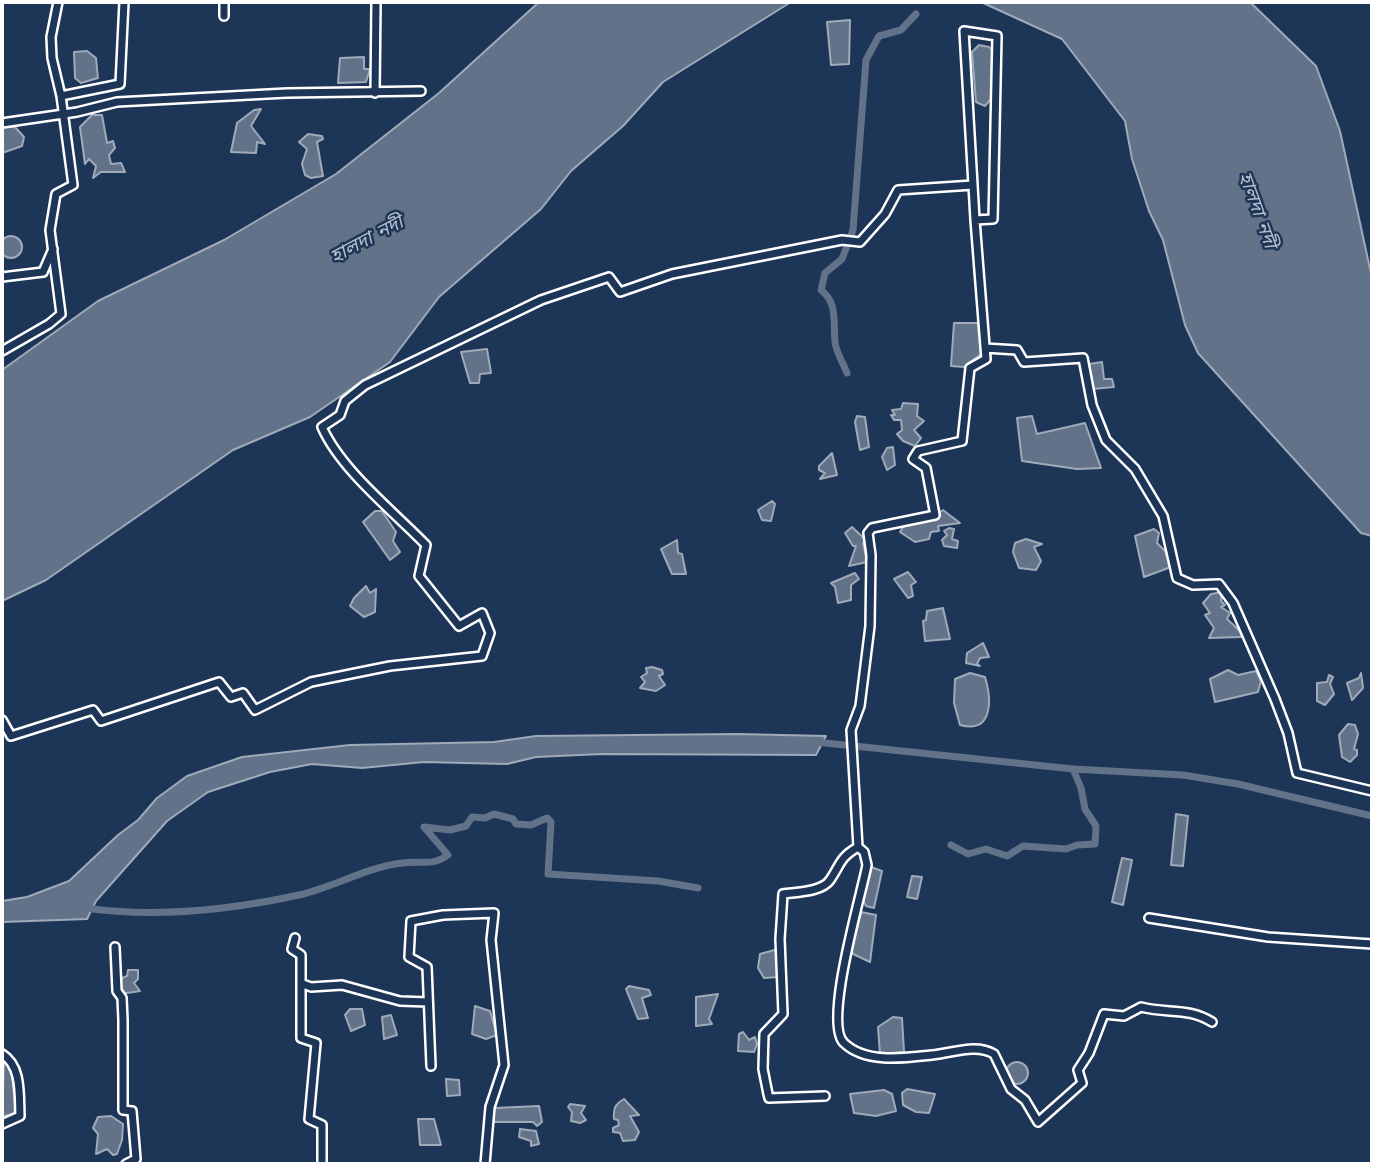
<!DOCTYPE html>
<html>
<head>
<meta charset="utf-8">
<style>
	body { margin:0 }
	#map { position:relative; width:1374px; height:1166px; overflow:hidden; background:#1d3557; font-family:Kalam,sans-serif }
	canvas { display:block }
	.frame { position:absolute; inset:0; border:4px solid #fff; pointer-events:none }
</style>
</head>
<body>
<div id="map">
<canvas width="1374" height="1166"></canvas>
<div class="frame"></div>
</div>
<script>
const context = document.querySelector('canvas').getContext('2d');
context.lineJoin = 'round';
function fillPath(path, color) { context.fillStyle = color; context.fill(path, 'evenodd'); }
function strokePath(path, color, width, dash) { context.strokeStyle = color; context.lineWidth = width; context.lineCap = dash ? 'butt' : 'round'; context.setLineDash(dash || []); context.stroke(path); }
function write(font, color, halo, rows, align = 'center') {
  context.font = font + ' Kalam,"Noto Sans Bengali",sans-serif'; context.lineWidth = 5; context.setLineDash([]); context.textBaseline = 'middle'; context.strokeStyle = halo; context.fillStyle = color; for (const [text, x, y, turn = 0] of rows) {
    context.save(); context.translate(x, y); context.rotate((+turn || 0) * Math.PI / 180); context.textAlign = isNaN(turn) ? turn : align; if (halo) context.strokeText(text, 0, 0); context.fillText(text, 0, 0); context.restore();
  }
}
const water = new Path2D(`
	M539 2H791L663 82 623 126 571 171 541 209 439 297 390 362 310 417 233 450 46 580 2 601V370L98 301 224 240 336 174 439 93Z
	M981 2H1250L1316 66 1340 131 1372 278V536L1361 533 1198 353 1185 325 1163 240 1149 211 1132 159 1125 121 1062 39Z
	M850 20 849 64 831 65 827 22Z
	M979 45 989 47 993 51 992 98 985 106 976 102 972 52Z
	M87 51 96 58 98 78 81 83 75 78 74 52Z
	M364 57V69H370L366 82 338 83 340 58Z
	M261 109 251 126 265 144 257 142 256 153 231 152 237 123 254 110Z
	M92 115H102L107 143 113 141 115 148 109 155 111 164 121 163 125 172H101L93 178 96 166 89 159 85 164 80 127Z
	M2 126 15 127 24 137 22 146 2 153Z
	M308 134 322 136 323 139 317 142 323 176 311 178 305 175 302 164 307 149 299 142Z
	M0 247a11 11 0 1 1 22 0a11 11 0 1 1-22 0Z
	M954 323H978L981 354 964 367 951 366Z
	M487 349 491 373 480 374 479 383H470L461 352Z
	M1102 362 1104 379H1112L1114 387 1093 389 1089 364Z
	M903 403 918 404 917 416 924 421 914 430 921 438 915 446 903 441 897 434 902 430 901 420H894L891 415H895L892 410 901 409Z
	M857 416 865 417 869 447 860 450 855 422Z
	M1032 416 1037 434 1085 423 1101 468 1077 469 1022 461 1017 418Z
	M893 447 895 465 887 470 882 457 887 448Z
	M832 453 837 475 820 479 825 473 819 470V466Z
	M772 501 775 504 771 521 762 520 758 510Z
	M943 510 960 523 938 526 939 531 931 532 929 539 915 542 900 532 905 524 939 519 938 513Z
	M375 511H382L396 532 393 541 400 552 390 560 363 522Z
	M852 527 868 542 863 543 867 562 849 566 856 546H853L845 533Z
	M949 528 954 529 952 539 958 541 957 548 944 546 942 540 947 535 944 531Z
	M1154 529 1159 533 1157 543 1165 551 1171 567 1144 577 1135 536Z
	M1026 539 1042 544 1034 547 1041 561 1036 570 1019 568 1013 552 1015 543Z
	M677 540 678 553 682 554 686 574H672L661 549Z
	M908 572 916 582 911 585 913 596 908 598 894 579Z
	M855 573 859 579 851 585V600L838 603 835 587 831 583Z
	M366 586 370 593 376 589 375 612 364 617 350 606 354 598Z
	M1222 592 1221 601 1225 605 1221 607 1230 613 1227 619 1242 633 1241 637 1209 638 1214 628 1205 615 1210 613 1203 603 1211 594Z
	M943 608 950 639 925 641 923 621 926 620 927 611Z
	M983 643 989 657 980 658 977 664 980 666 966 663 967 653Z
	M652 667 662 670 663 674 659 676 665 685 656 691 640 688 645 682 641 677 647 673 646 668Z
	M1228 670 1238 675 1256 671 1261 681 1258 692 1215 702 1210 679Z
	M970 673 985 677C992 700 993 734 960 725L954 703 955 679Z
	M1361 673 1363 688 1352 700 1347 683 1359 678Z
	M1329 675 1333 677 1330 684 1334 694 1325 705 1317 701V683L1327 682Z
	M1348 724 1355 725 1358 734 1354 749 1357 750V755L1350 762 1342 757 1339 735Z
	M738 734 826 736 816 755 602 754 536 757 507 764 424 762 362 768 312 764 270 772 208 792 167 821 96 901 87 919 2 922V901L27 897 69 881 118 835 138 820 157 798 187 776 242 757 350 745 494 742 536 736Z
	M1176 814 1188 816 1183 866 1171 865Z
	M1122 858 1132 860 1123 905 1112 902Z
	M871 867 882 871 874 908 866 906 863 900Z
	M912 876 922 877 917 899 907 897Z
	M861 912 876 915 870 962 851 953Z
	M778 949 782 956 778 977 764 978 758 968 760 954Z
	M128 970H138V979L134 983 140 991 121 994 120 979 127 976Z
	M629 986 649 990 651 995 642 998 648 1018 638 1019 626 989Z
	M718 994 709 1019 712 1024 696 1026V997Z
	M475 1006 490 1011 497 1035 486 1039 472 1034Z
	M350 1009H362L365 1025 351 1031 345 1015Z
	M391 1015 397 1035 384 1039 382 1017Z
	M893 1017 902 1018 904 1052 880 1054 878 1027Z
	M743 1032 749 1040 755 1037 757 1044 754 1052 738 1051 739 1034Z
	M4 1060 11 1067 16 1114 2 1116Z
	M1006 1073a11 11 0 1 1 22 0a11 11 0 1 1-22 0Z
	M446 1079 459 1080 460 1095 447 1096Z
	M907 1089 935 1094 929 1113 916 1112 903 1105 902 1093Z
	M884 1090 892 1094 896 1111 876 1116 854 1113 850 1094Z
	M624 1099 639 1115 630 1116 639 1132 635 1140 623 1141 620 1133 613 1132V1128L619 1125 618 1120 614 1119C613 1109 615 1104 624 1099Z
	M570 1104 585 1106 581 1113 586 1120 580 1123 571 1121 572 1112 568 1107Z
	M539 1106 542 1122 537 1126 533 1122H492L495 1108Z
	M111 1116 123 1124 122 1140 117 1154 113 1155 107 1149 96 1154 98 1134 93 1128 98 1117Z
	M418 1119H434L441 1145H420Z
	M520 1129 536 1131 539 1144 531 1146V1141L519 1137Z`);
fillPath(water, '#617289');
strokePath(water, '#a0aab8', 2);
strokePath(new Path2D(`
	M847 373C843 363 836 352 835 342 833 322 838 303 821 290L825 273 842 259 853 230 866 60 879 36 901 30 916 14
	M816 742 1073 769 1183 775 1238 784 1372 816
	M951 845 968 854 986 849 1007 856 1023 846 1066 849 1077 845 1095 844 1096 826 1085 809 1081 788 1073 769
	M85 908C155 918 230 910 299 895 334 887 367 867 402 863 421 860 432 867 448 855L424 827 450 830 466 826 472 817 485 818 494 814 513 819 516 824 531 825 547 818 551 822 548 874 658 881 698 888`), '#617289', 7);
const street = new Path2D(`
	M224 16V2
	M375 93 376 2
	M61 96 120 84 124 2
	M2 123 77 112 117 102 287 93 421 91
	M973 185 975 220
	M2 277 43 272 53 249
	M985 348 1017 350 1024 362 1083 358 1092 405 1106 440 1135 469 1163 516 1177 578 1193 585 1219 584 1233 603 1275 699 1288 733 1297 773 1372 791
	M2 351 49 324 61 314 50 230 56 194 73 185 61 96 52 58 51 37 58 2
	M2 720 11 736 93 710 101 721 219 682 231 697 243 693 255 710 311 682 390 666 482 656 490 633 482 613 459 626 419 576 426 545C393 511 341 470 322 427L340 415 345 401 365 385 541 300 609 277 620 292 672 274 842 240 860 242 885 214 898 190 973 185 964 31 997 36 993 219 975 220 986 359 970 368 962 441 918 451 913 459 926 468 935 515 872 528 868 533 871 555 870 626 860 706 851 730 858 847C839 858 841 864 830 880 822 892 796 892 783 894L780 939 783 1014 764 1034 763 1069 768 1094 769 1098 825 1096
	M858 847 864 852 867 865C861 896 823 1024 844 1043 866 1064 905 1058 932 1055 953 1053 976 1043 994 1054L1011 1089 1025 1100 1038 1122 1082 1083 1078 1070 1089 1053 1104 1014 1124 1016 1141 1007C1168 1014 1188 1007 1212 1022
	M1149 918 1268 937 1372 944
	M295 938 292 949 301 955V1038L316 1043 309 1119 322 1125V1164
	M115 947 117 991 122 998 123 1020V1110L132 1111 136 1159 126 1164
	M303 984 311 987 342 985 400 1001 428 1002
	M2 1054C22 1066 19 1095 20 1116L2 1124
	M431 1066 427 967 409 957 411 921 443 915 494 913 491 940 504 1065 490 1107 485 1164`);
strokePath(street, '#fff', 12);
strokePath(street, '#1d3557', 7);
write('italic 19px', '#b8c0ca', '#1d3557', [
	["হালদা নদী",1255,211,70],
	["হালদা নদী",368,242,-28]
]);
</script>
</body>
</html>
